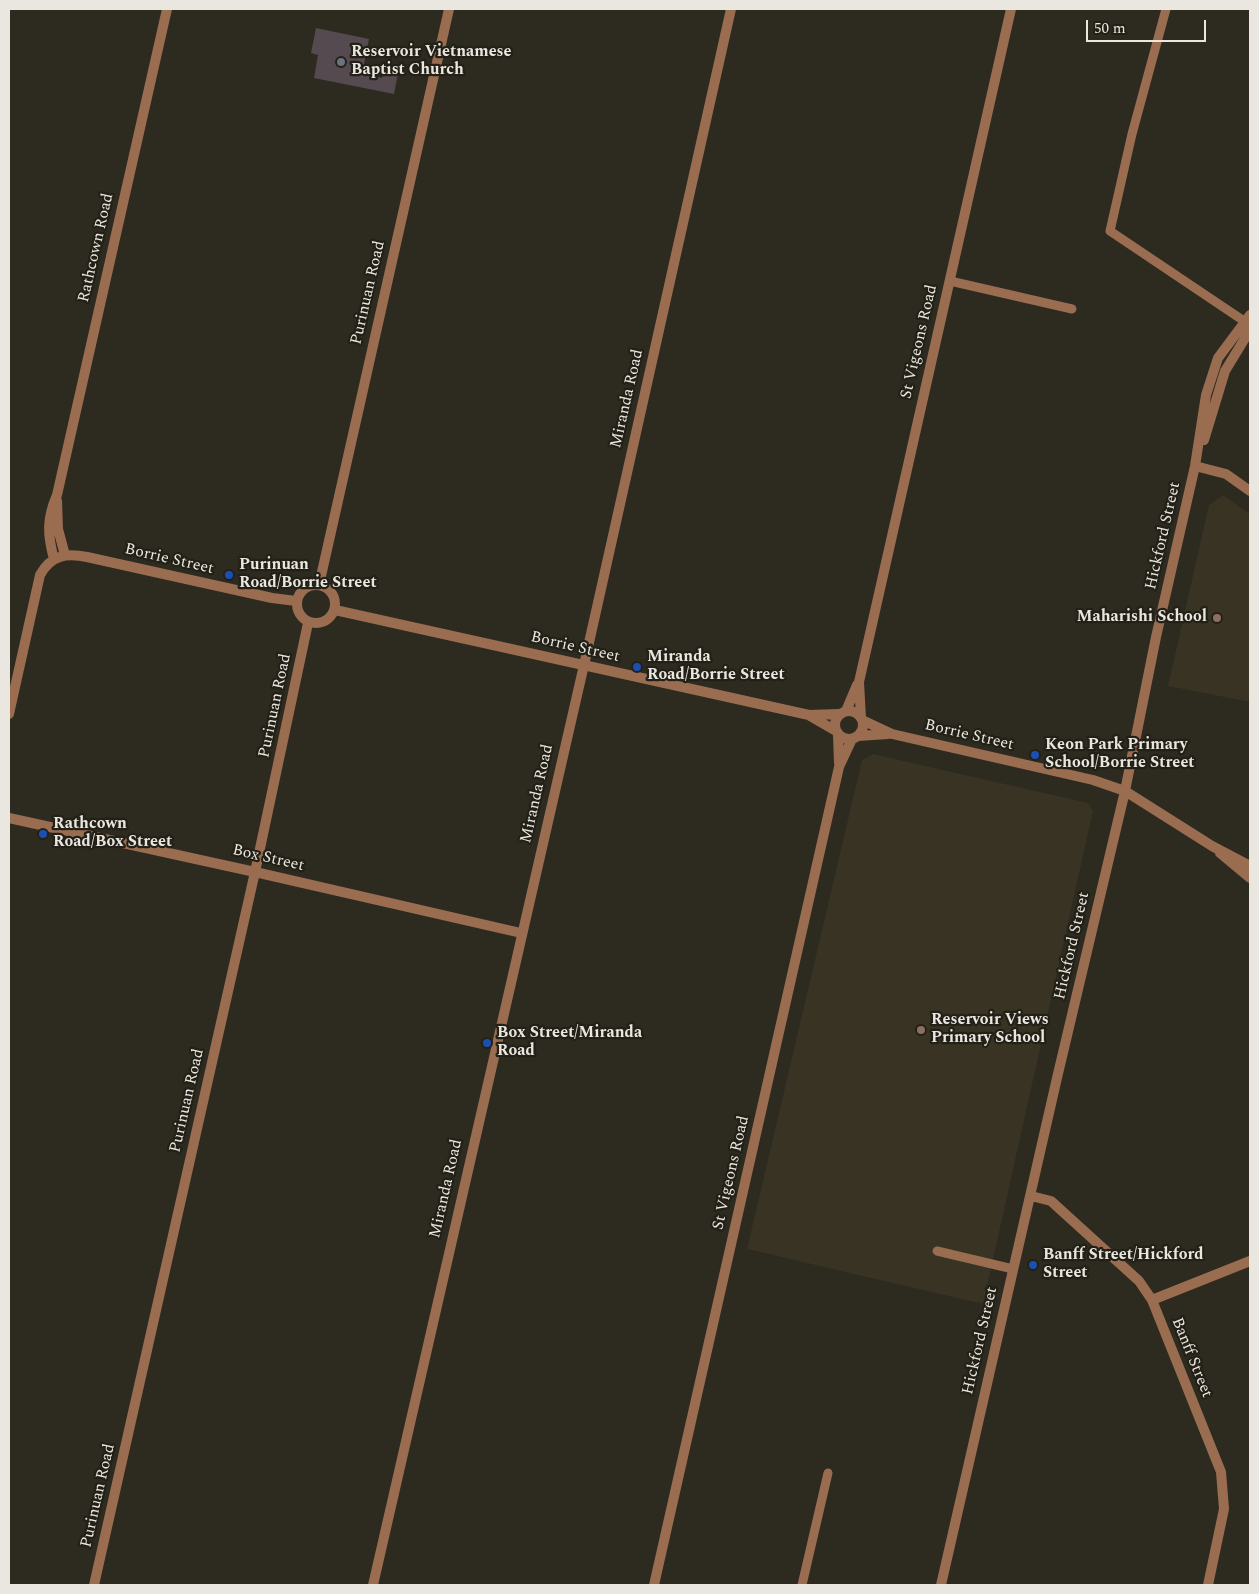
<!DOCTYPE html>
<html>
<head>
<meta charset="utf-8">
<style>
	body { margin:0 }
	#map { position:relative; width:1259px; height:1594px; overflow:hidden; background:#2d2a20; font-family:Spectral,serif }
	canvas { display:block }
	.frame { position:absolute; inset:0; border:10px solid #e9e7e0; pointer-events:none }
	.scale { position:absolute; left:1086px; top:20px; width:120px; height:22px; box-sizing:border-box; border:2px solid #e9e7e0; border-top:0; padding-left:6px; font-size:15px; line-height:18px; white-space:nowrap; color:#e9e7e0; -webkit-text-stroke:4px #232117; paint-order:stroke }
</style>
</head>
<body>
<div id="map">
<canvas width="1259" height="1594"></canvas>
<div class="frame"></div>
<div class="scale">50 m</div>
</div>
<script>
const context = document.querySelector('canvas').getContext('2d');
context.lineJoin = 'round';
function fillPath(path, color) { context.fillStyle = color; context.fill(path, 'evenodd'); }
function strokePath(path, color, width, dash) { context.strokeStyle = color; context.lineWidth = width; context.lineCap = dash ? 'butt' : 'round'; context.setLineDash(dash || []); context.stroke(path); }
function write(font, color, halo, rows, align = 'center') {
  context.font = font + ' Spectral,serif'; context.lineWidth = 4.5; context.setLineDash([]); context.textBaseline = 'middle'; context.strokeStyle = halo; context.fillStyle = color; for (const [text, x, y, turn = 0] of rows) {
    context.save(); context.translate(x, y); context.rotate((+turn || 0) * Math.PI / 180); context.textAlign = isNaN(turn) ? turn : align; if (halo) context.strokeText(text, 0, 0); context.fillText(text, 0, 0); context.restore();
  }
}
fillPath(new Path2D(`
	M1223 495 1250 514V702L1168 686 1209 505Z
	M873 754 1088 803 1093 811 983 1304 747 1249 862 760Z`), '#383323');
fillPath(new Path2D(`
	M316 28 369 39 362 74 382 78 384 70 398 73 394 94 314 78 318 55 311 53Z`), '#554a50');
strokePath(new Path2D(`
	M1166 9 1132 134 1110 231 1250 325
	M950 281 1072 309
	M937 1251 1013 1269
	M802 1585 828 1473`), '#9a6d51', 9);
strokePath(new Path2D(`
	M1204 440 1225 371 1250 330
	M1195 466 1226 474 1250 491
	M57 501 58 529 65 555
	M54 559C47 534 47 518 57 495L167 9
	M297 604a19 19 0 1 1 38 0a19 19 0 1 1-38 0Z
	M319 585 449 9
	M335 610 809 715 839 714
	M835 725a14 14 0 1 1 28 0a14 14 0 1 1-28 0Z
	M846 711 857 685
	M9 714 40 575C51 555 66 553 87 557L272 598 296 601
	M810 716 836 731
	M861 718 859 682 1011 9
	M862 720 892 734 1093 780 1125 791 1212 846 1250 866
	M838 735 839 763
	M858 736 888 734
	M9 818 255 872 521 933
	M1220 853 1250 878
	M1031 1196 1051 1201 1139 1281 1152 1300 1221 1472 1224 1509 1208 1585
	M1152 1300 1250 1261
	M94 1585 255 872 308 623
	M373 1585 584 665 731 9
	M654 1585 839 767 852 739
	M941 1585 1057 1078 1125 791 1156 637 1195 466 1206 395 1218 358 1250 315`), '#9a6d51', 10);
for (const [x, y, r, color] of [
	[341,62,5,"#6b7280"],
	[229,575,5,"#1a4fb4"],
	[1217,618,5,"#8d6e63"],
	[637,667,5,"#1a4fb4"],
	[1035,755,5,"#1a4fb4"],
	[43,834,5,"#1a4fb4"],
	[921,1030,5,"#8d6e63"],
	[487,1043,5,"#1a4fb4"],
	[1033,1265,5,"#1a4fb4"]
]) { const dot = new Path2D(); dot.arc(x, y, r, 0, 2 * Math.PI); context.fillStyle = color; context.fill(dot); strokePath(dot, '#232117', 2); }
write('bold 16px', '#e9e7e0', '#232117', [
	["Reservoir Vietnamese",351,53],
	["Baptist Church",351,71],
	["Purinuan",239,566],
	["Road/Borrie Street",239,584],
	["Maharishi School",1207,618,"right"],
	["Miranda",647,658],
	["Road/Borrie Street",647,676],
	["Keon Park Primary",1045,746],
	["School/Borrie Street",1045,764],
	["Rathcown",53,825],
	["Road/Box Street",53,843],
	["Reservoir Views",931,1021],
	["Primary School",931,1039],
	["Box Street/Miranda",497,1034],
	["Road",497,1052],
	["Banff Street/Hickford",1043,1256],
	["Street",1043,1274]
], 'left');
write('16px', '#e9e7e0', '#232117', [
	["Rathcown Road",97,248,-77],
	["Purinuan Road",369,293,-77],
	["St Vigeons Road",920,342,-77],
	["Miranda Road",628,399,-77],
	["Hickford Street",1164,536,-77],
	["Borrie Street",169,560,13],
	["Borrie Street",575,648,13],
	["Purinuan Road",276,706,-78],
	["Borrie Street",969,736,13],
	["Miranda Road",538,794,-77],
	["Box Street",268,859,13],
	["Hickford Street",1073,946,-77],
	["Purinuan Road",188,1101,-77],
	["St Vigeons Road",732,1173,-77],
	["Miranda Road",447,1189,-77],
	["Hickford Street",981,1341,-77],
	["Banff Street",1191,1358,68],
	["Purinuan Road",99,1496,-77]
]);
</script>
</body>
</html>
